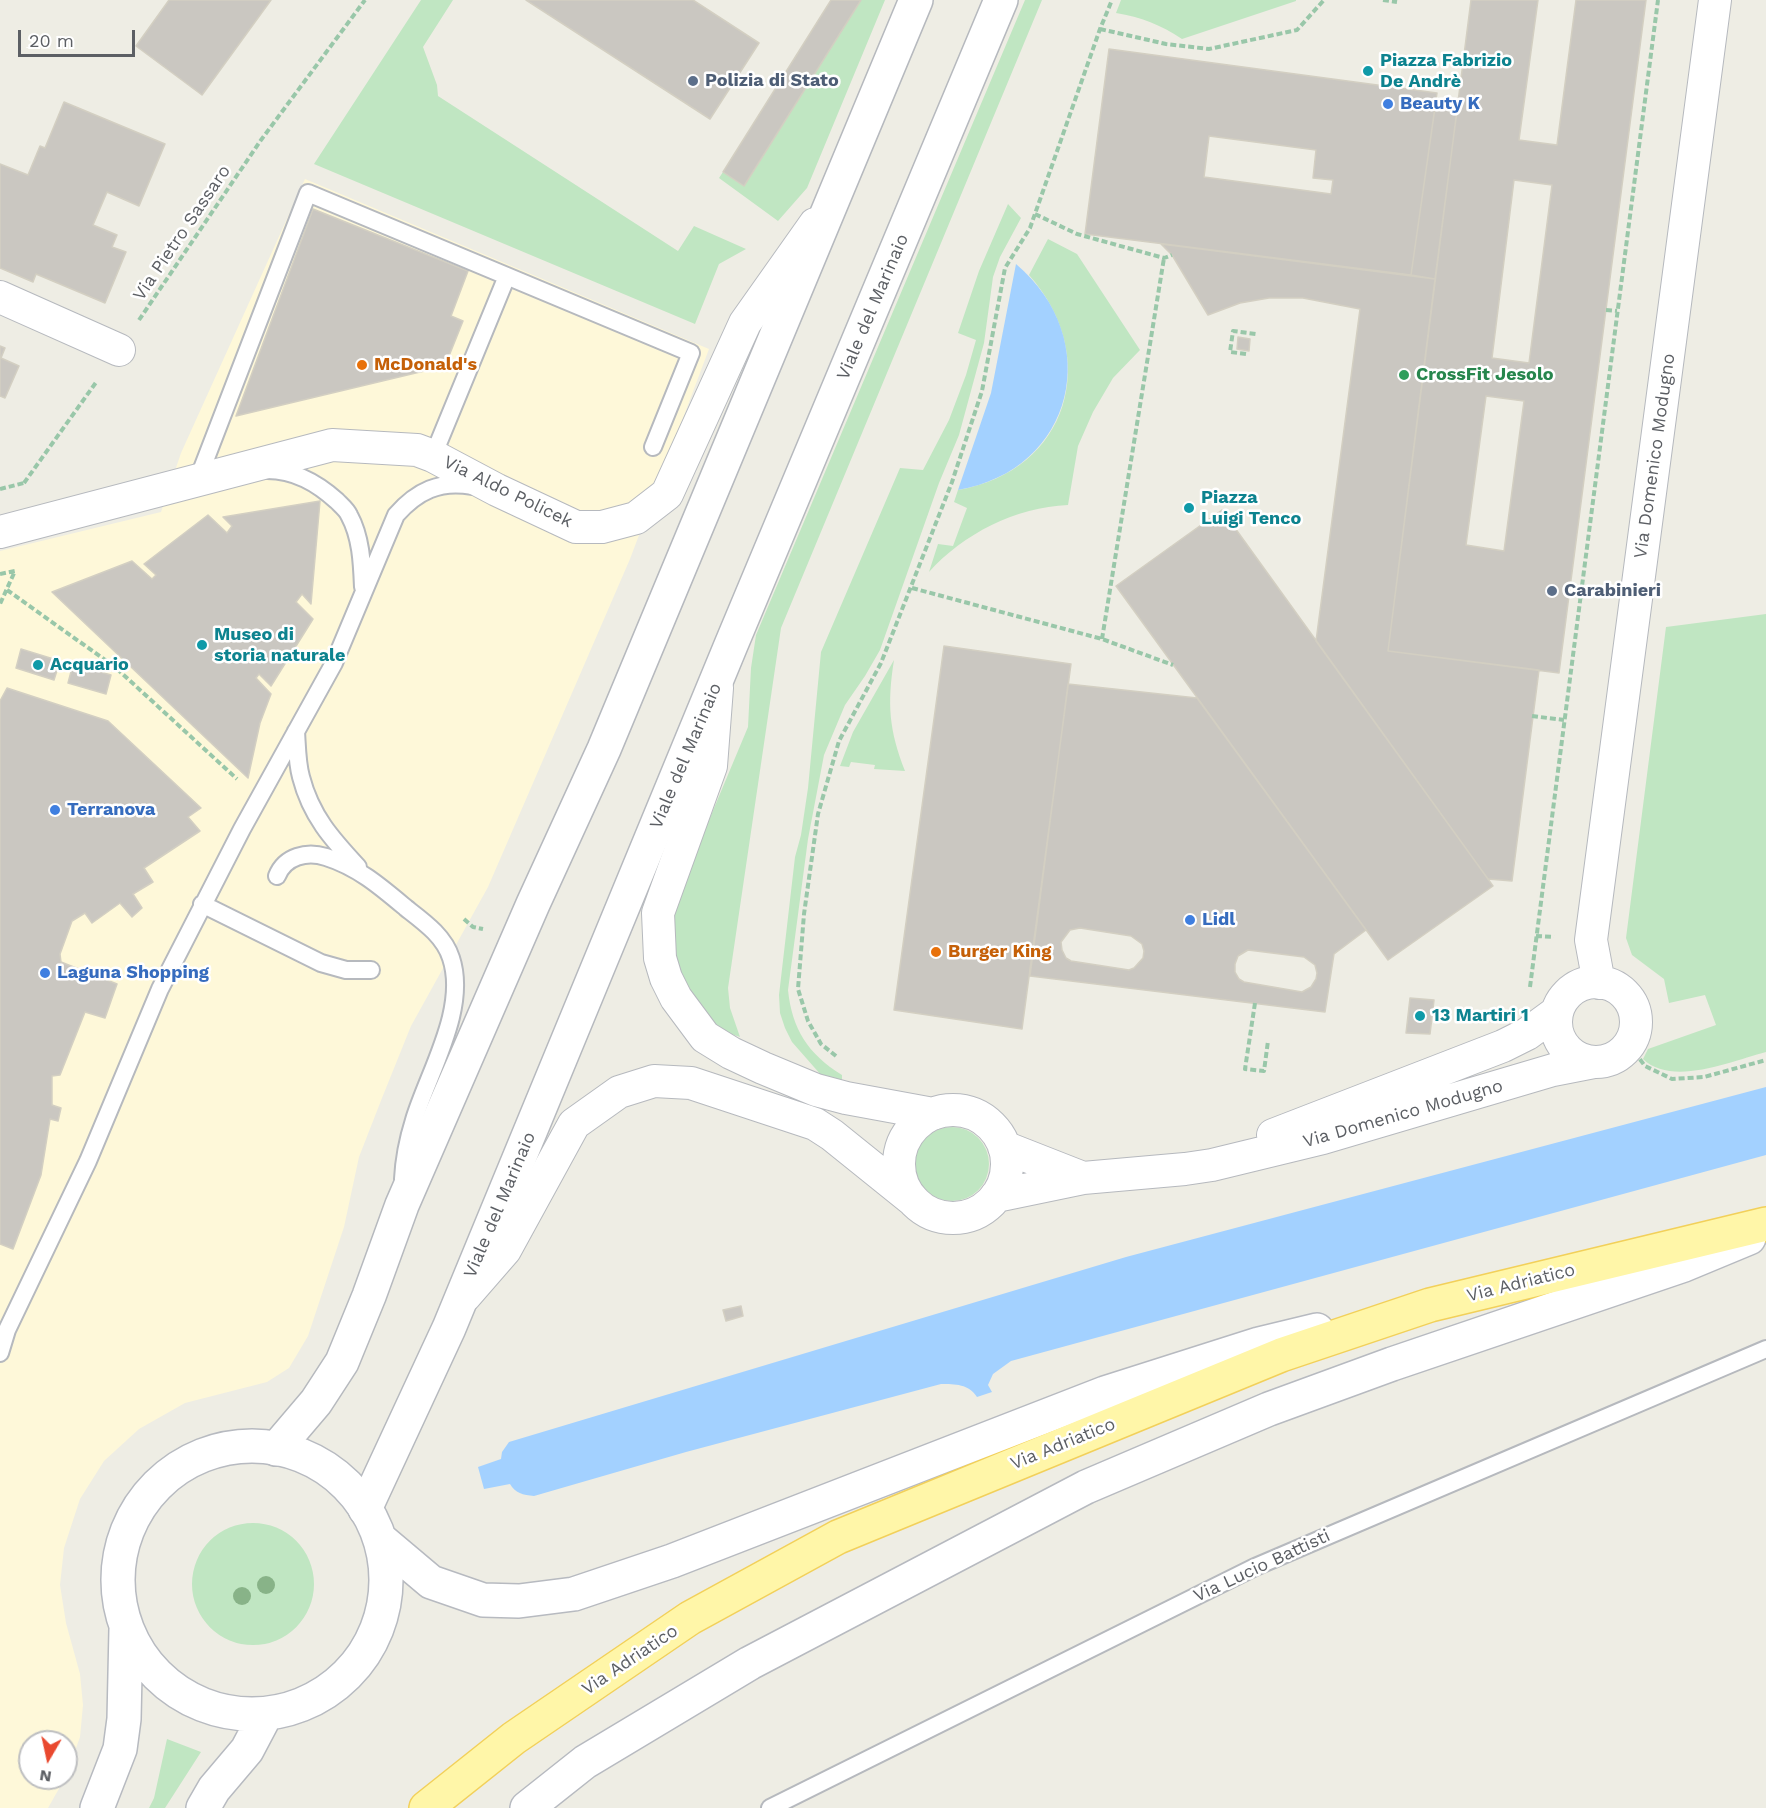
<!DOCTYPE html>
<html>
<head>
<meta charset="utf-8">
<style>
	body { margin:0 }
	#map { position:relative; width:1766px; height:1808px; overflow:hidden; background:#eeede4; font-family:"Work Sans",sans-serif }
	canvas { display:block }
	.north { position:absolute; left:18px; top:1730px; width:60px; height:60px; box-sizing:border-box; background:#fff; border:2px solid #bebfc1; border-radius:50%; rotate:189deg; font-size:16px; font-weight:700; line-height:24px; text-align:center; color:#5c5f64 }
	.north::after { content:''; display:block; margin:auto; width:21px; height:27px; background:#e9492f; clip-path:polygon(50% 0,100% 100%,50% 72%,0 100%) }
	.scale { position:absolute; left:18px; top:30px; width:117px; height:27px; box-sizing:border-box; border:3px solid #5c5f64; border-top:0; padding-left:8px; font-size:18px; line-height:21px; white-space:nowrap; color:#5c5f64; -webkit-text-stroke:4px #fff; paint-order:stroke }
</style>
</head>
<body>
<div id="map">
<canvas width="1766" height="1808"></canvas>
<div class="north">N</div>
<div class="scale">20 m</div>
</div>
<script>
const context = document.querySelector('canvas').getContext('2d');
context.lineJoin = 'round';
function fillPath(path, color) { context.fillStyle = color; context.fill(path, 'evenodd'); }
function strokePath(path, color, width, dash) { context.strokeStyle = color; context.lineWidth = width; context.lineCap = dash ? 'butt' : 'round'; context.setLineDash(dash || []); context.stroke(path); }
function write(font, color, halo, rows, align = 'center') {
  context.font = font + ' "Work Sans",sans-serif'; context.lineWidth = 5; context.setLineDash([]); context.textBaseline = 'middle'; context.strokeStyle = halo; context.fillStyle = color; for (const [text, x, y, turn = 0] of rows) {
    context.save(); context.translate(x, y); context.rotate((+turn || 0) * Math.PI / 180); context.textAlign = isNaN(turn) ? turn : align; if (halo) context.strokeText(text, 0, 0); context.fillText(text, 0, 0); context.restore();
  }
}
fillPath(new Path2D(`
	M305 179 709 349 630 559 488 887 411 1026 382 1098 359 1157 344 1227 308 1336 289 1368 267 1382 185 1403 139 1429 104 1461 80 1499 64 1548 60 1585 66 1623 80 1674 83 1705 80 1737 66 1776V1742H30V1778H65L48 1808H0V551L161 512 181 453Z`), '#fef8d9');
fillPath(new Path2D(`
	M421 0H453L423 47 437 85 438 96 678 251 694 226 746 249 719 264 695 324 314 164Z
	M861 0H885L807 188 778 221 719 178 723 172 744 185Z
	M1025 0H1042L781 628 728 988 730 1008 740 1037 728 1033 706 1018 686 986 671 949 672 914 691 863 748 727 751 668 756 635Z
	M1121 0H1296V1L1182 39C1161 25 1141 17 1116 13Z
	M1008 204 1021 218 1000 257 993 277 984 343 959 435 939 483 880 650 865 676 845 705 824 755 808 839 788 990C792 1029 808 1054 842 1075V1083L821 1075 792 1042 785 1028 780 1013 779 995 795 857 801 835 808 788 821 652 900 468 923 470 949 420 966 375 976 340 958 333 979 271Z
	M1048 239 1077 254 1140 350 1113 378 1093 412 1078 446 1068 505C1016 507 963 534 929 572L938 544 953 546 967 508 954 502 958 490C1069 471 1102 357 1029 275Z
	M1766 614V1052C1732 1061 1672 1087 1643 1059L1648 1049 1716 1025 1705 995 1669 1003 1664 979 1632 955 1626 938 1666 627Z
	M894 660C887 704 889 730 905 771L874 769 875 765 851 762 849 767 840 766 853 732Z
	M915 1164a37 37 0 1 1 74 0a37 37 0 1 1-74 0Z
	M192 1584a61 61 0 1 1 122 0a61 61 0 1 1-122 0Z
	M167 1739 201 1752 165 1808H149L154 1798Z`), '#c0e6c2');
fillPath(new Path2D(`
	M1016 264C1105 339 1075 470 958 490L991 393Z
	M1766 1087V1155L1011 1361 993 1374 988 1385 992 1392 977 1397C969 1384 955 1384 941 1384L686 1452 534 1496C523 1495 515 1493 510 1484L484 1489 478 1467 501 1459 502 1452 509 1442 1126 1257Z`), '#a3d1ff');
const building = new Path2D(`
	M169 0H271L202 95 136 46Z
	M526 0H693L759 43 710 119Z
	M831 0H861L744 186 723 172Z
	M1471 0H1538L1519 140 1557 145 1576 0H1646L1559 673 1388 651ZM1514 180 1552 185 1529 363 1492 358ZM1486 396 1524 401 1504 551 1466 545Z
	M1109 49 1437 93 1411 275 1085 234ZM1209 136 1316 150 1313 178 1333 180 1331 194 1204 177Z
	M64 102 165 144 139 206 107 192 93 225 117 235 112 247 126 252 105 303 36 274 33 282 0 268V164L28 175 40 146 45 148Z
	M1435 108 1457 111 1435 279 1411 275Z
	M313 209 468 271 451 316 463 321 445 366 236 416Z
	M1161 244 1435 279 1388 651 1539 670 1512 881 1488 879 1316 641 1360 309 1303 298H1269L1240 303 1208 315 1172 255Z
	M1238 337 1250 339 1249 351 1237 349Z
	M0 346 5 348 1 358 19 366 5 398 0 396Z
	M320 501 311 604 302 594 296 602 313 619 271 686 259 674 256 678 271 694 260 723 248 778 52 592 132 561 152 579 156 575 144 564 208 515 227 533 232 526 223 517Z
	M1222 510 1493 886 1388 960 1116 586Z
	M944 646 1071 664 1022 1029 894 1010Z
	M21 649 60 661 54 680 16 668Z
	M73 664 111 675 106 694 68 683Z
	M1068 684 1197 698 1366 930 1334 954 1325 1012 1030 976ZM1080 928 1131 936 1142 944 1144 951 1143 958 1134 968 1129 970 1071 961 1066 958 1062 950 1061 942 1070 930ZM1248 950 1304 957 1315 965 1317 973 1316 979 1311 987 1302 992 1244 982 1239 979 1235 972V964L1238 956Z
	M7 688 108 721 201 808 188 817 200 831 144 868 153 882 133 894 142 908 132 917 120 903 92 923 85 913 72 921 60 954 61 962 117 984 105 1018 85 1012 60 1075 52 1076V1105L61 1108 58 1121 50 1119 41 1175 13 1249 0 1244V701Z
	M1410 998 1434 1000 1430 1034 1406 1033Z
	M741 1306 743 1316 726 1321 723 1310Z`);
fillPath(building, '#cac7c1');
strokePath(building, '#d3cfc2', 1.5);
const service = new Path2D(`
	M433 456 507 276
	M267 470C295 470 317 483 337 501 341 505 347 510 349 515 361 537 362 562 363 587
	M198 479 308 193 691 353 653 447
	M296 731C297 746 297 763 301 777 311 816 332 839 358 867
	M277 876C285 856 307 851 326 857 358 867 381 887 406 908 424 922 444 936 451 958 468 1009 428 1073 414 1120 408 1139 404 1159 403 1179
	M202 904 321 963 346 970H371
	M0 1353 7 1330 88 1161 160 989 242 829 334 663 396 515C417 491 440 480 472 486
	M770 1808 1255 1567 1766 1349`);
const minor = new Path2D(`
	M0 297 119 350
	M0 532 332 445 417 450 433 456 497 490 576 527H602L636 518 667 494 745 323 815 224
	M717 688 711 766 658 913 660 958 666 978 676 998 705 1037 731 1053 763 1068 816 1090 846 1098 933 1114
	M1556 1022a40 40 0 1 1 80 0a40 40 0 1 1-80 0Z
	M1599 983 1591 940 1715 0
	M899 1164a54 54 0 1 1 108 0a54 54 0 1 1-108 0Z
	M1273 1135 1503 1046 1527 1034 1557 1012
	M1004 1147 1083 1178
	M996 1196 1083 1178 1185 1169 1212 1165 1323 1138 1553 1070 1594 1062
	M465 1296 505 1250 574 1124 619 1092 654 1081 691 1083 815 1124 832 1135 914 1201`);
const tertiary = new Path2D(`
	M276 1449 316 1402 342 1362 369 1296 402 1205 533 904 604 749 916 0
	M365 1509 449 1328 731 645 1001 0`);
const secondary = new Path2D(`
	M118 1580a134 134 0 1 1 268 0a134 134 0 1 1-268 0Z
	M380 1539 431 1582 483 1600 519 1601 574 1594 672 1561 1105 1393 1259 1344 1317 1330
	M97 1808 120 1749 124 1719 126 1629
	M203 1808 214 1789 247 1750 266 1714
	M527 1808 585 1762 750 1663 1086 1487 1269 1409 1392 1364 1684 1265 1749 1238`);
const primary = new Path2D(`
	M426 1808 514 1738 690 1618 838 1537 1281 1355 1430 1305 1766 1224`);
strokePath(service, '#b6b9be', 20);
strokePath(minor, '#b6b9be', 34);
strokePath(tertiary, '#b6b9be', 36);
strokePath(secondary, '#b7bac0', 36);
strokePath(primary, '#f2d05a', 36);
strokePath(new Path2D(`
	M1383 0 1397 2
	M1100 29 1166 44 1209 49 1297 30 1324 0
	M1035 214 1077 234 1164 258 1172 255
	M1606 310 1617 311
	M139 320 261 140 365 0
	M1246 354 1230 352 1233 331 1256 334
	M24 483 97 381
	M0 489 24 483
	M0 574 15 571 0 604
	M912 588 1102 639 1173 665
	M7 590 115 667 237 779
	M1102 639 1164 258
	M1532 716 1564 720
	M464 919 473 927 483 929
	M1536 936 1554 937
	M1530 987 1658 0
	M1255 1003 1245 1069 1264 1071 1268 1041
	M1629 1045 1645 1066 1672 1079 1704 1077 1766 1060
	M836 1056 821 1044 808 1021 798 989 804 914 818 814 839 741 881 663 952 482 982 391 1005 268 1030 228 1100 29 1112 0`), '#99c7a9', 4, [6, 3]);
strokePath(service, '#fff', 16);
strokePath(minor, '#fff', 32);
strokePath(tertiary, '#fff', 33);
strokePath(secondary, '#fff', 33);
strokePath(primary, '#fff6a8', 33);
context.fillStyle = '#88b388';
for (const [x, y] of [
	[266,1585],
	[242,1596]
]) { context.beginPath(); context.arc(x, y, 9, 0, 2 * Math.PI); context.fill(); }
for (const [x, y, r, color] of [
	[1368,71,6,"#0f9aa8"],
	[693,81,6,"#5c6f8a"],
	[1388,104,6,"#3f7fe0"],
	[362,365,6,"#e8710a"],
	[1404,375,6,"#2e9e5b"],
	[1189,508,6,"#0f9aa8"],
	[1552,591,6,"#5c6f8a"],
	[202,645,6,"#0f9aa8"],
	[38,665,6,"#0f9aa8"],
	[55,810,6,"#3f7fe0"],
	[1190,920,6,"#3f7fe0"],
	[936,952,6,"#e8710a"],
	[45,973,6,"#3f7fe0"],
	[1420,1016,6,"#0f9aa8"]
]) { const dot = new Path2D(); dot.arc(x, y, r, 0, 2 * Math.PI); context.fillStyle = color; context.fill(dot); strokePath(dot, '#fff', 2); }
write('bold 18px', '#0d838f', '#fff', [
	["Piazza Fabrizio",1380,61],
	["De Andrè",1380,82],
	["Piazza",1201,498],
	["Luigi Tenco",1201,519],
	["Museo di",214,635],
	["storia naturale",214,656],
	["Acquario",50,665],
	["13 Martiri 1",1432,1016]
], 'left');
write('bold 18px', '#4e5e75', '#fff', [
	["Polizia di Stato",705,81],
	["Carabinieri",1564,591]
], 'left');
write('bold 18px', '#366cbe', '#fff', [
	["Beauty K",1400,104],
	["Terranova",67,810],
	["Lidl",1202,920],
	["Laguna Shopping",57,973]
], 'left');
write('18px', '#5c5f64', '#fff', [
	["Via Pietro Sassaro",182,233,-56],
	["Viale del Marinaio",873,307,-67],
	["Via Domenico Modugno",1655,456,-82],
	["Via Aldo Policek",508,492,26],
	["Viale del Marinaio",686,756,-67],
	["Via Domenico Modugno",1403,1114,-16],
	["Viale del Marinaio",500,1205,-67],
	["Via Adriatico",1521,1283,-14],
	["Via Adriatico",1063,1444,-22],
	["Via Lucio Battisti",1262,1566,-25],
	["Via Adriatico",630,1660,-34]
]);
write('bold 18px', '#c56008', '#fff', [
	["McDonald's",374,365],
	["Burger King",948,952]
], 'left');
write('bold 18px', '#27864d', '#fff', [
	["CrossFit Jesolo",1416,375]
], 'left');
</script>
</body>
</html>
